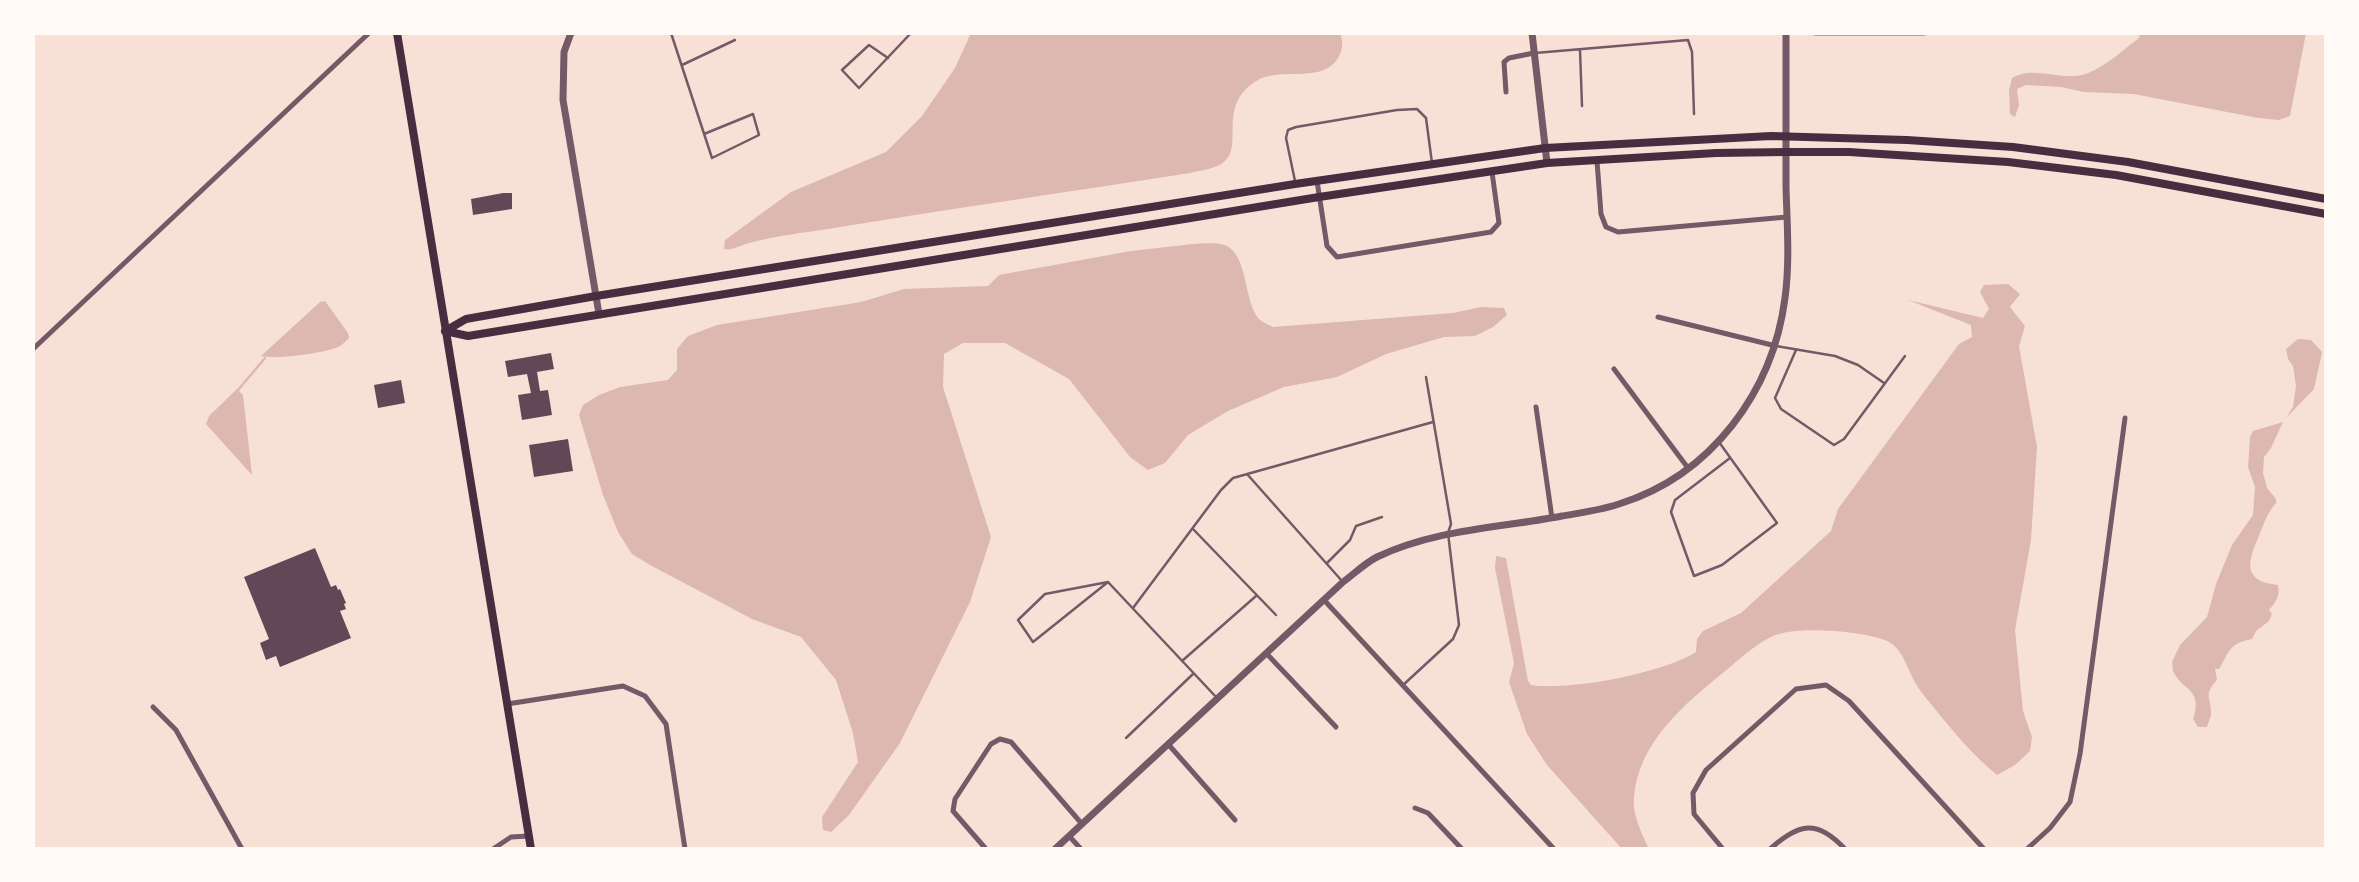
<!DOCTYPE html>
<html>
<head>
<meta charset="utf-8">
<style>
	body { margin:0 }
	#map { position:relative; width:2359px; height:882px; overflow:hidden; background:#f7e1d7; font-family:Raleway,sans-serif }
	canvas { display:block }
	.frame { position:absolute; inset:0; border:35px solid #fffaf5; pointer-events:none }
</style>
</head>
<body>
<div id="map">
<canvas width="2359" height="882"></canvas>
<div class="frame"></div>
</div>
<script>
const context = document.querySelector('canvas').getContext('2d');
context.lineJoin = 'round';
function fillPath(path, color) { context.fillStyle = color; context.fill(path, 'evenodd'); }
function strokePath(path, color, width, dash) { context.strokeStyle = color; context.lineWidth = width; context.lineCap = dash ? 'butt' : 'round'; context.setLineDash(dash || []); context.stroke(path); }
fillPath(new Path2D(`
	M971 33H1340C1343 41 1343 46 1340 54 1326 86 1283 66 1258 80 1216 104 1244 144 1225 161 1217 169 1201 170 1190 173 1069 192 948 209 828 229 801 233 775 236 749 243 741 245 732 251 724 249L725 240 791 192 886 152 922 116 955 68Z
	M2140 33H2306L2290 116 2279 120 2258 118 2134 94 2084 92 2061 87 2026 85 2017 89 2019 105 2015 117 2010 114 2009 90 2012 78C2035 64 2063 83 2088 73 2106 66 2123 50 2139 38Z
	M1193 244C1204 244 1221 241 1230 248 1248 262 1244 301 1259 319 1262 322 1269 325 1273 327L1453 313 1481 307 1504 308 1507 315 1493 327 1475 336 1444 337 1386 354 1337 377 1284 387 1228 411 1188 435 1165 463 1148 470 1130 457 1069 379 1005 343H963L944 354 943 387 991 537 970 602 900 743 849 815 831 832 823 830 822 817 858 762 853 733 836 680 801 637 752 619 650 565 632 554 618 532 603 495 579 415 583 405 599 395 620 387 668 380 677 370V349L688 336 717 325 861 302 904 289 988 286 999 275 1131 251Z
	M2008 284 2020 294 2010 307 2025 326 2019 346 2037 447 2031 540 2015 630 2023 711 2032 737 2030 751 2015 765 1997 775C1972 754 1956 735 1935 709 1929 701 1921 693 1916 684 1907 669 1903 648 1887 641 1863 631 1795 625 1771 637 1754 645 1739 660 1724 672 1685 704 1638 742 1634 798 1632 814 1642 834 1649 849H1622L1547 765 1527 734 1509 682 1514 663 1495 568 1496 556 1506 558 1528 681 1531 685C1570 691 1663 673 1696 652L1697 639 1703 631 1741 613 1831 531 1838 509 1959 344 1972 337 1971 325 1908 300 1983 318 1989 309 1980 292 1984 285Z
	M325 301 348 333 349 338C348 339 341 346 340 346 329 353 272 360 261 356L320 302Z
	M2298 339 2311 340 2322 352 2314 389 2286 418 2293 407 2296 386 2293 366 2288 359 2286 349Z
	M237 389 243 395 252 475 206 424 209 416Z
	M2283 422 2271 448 2264 457 2263 473 2267 488 2276 499V503C2267 513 2263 526 2258 538 2247 564 2243 581 2278 585 2280 596 2276 602 2269 610L2272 614 2269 621 2256 631 2252 639C2228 644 2230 651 2219 669H2215L2217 680C2202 696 2212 698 2211 715 2210 719 2208 723 2207 727H2198L2193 719C2203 690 2184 691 2174 673 2172 670 2173 665 2172 662L2180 645 2207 617 2216 584 2232 545 2253 515 2255 487 2248 467 2250 437 2253 431Z`), '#dcb8b0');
strokePath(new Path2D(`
	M238 390 265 358`), '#dcb8b0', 2.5);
fillPath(new Path2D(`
	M503 193H512V209L473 215 471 199Z
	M551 353 554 369 537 372 540 391 548 390 552 415 522 420 518 395 531 393 527 374 508 377 505 361Z
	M401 380 405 403 378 408 374 385Z
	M568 439 573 471 534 477 529 445Z
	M315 548 331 587 336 585 338 590 340 589 346 603 344 604 346 609 340 611 351 638 280 667 276 656 266 660 260 643 269 639 244 577Z`), '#644757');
strokePath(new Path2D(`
	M671 33 712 158 759 135 753 114 704 134
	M1580 50 1582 106
	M1535 53 1688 40 1692 52 1694 114
	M888 58 869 45 842 70 859 88 911 33
	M682 65 735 40
	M1295 181 1286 138 1288 130 1296 127 1397 110 1417 109 1426 118 1432 163
	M1776 346 1835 356 1858 365 1884 383
	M1796 350 1775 398 1781 409 1834 445 1844 439 1905 356
	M1719 442 1777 523 1722 565 1694 576 1671 512 1675 500 1730 458
	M1247 474 1342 581
	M1193 529 1276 615
	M1327 563 1350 540 1356 526 1382 517
	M1108 582 1045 594 1018 620 1033 642 1108 582 1217 698
	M1133 608 1221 490 1233 478 1433 422
	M1182 661 1256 596
	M1402 686 1453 639 1459 625 1448 533 1451 524 1426 377
	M1126 738 1193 674`), '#755966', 2.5);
strokePath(new Path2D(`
	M1815 33H1924
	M1506 92 1504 62 1509 58 1534 53
	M1597 161 1601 214 1606 227 1618 232 1787 217
	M1317 181 1327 246 1337 257 1491 232 1499 223 1492 172
	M1658 317 1776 346
	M33 349 369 33
	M1614 369 1688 468
	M1536 407 1552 518
	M1324 600 1554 849
	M1266 653 1336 727
	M507 704 623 686 645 696 666 724 685 849
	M153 707 176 730 242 849
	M1168 744 1235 820
	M1415 808 1428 813 1462 849
	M1069 836 1081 849
	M493 849 511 837 529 836
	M986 849 953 811 955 799 991 744 1000 739 1011 742 1082 824
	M1723 849 1694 814 1693 793 1706 770 1796 689 1826 685 1849 701 1984 849
	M1770 849C1799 823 1817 819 1845 849
	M2027 849 2050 828 2070 802 2080 754 2125 418`), '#755966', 5);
strokePath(new Path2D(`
	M571 33 564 52 563 100 599 314
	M1532 33 1547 163
	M1055 849 1343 582C1354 574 1365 563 1377 557 1436 529 1500 528 1562 516 1581 513 1601 510 1619 504 1712 475 1773 391 1785 298 1790 261 1787 223 1786 187 1786 135 1786 84 1786 33`), '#755966', 7);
strokePath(new Path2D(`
	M397 33 531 849
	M445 331 466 319 596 296 1295 184 1545 148 1771 136 1907 140 2013 147 2128 162 2326 199
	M445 331 468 336 1319 197 1547 163 1716 153 1786 152H1849L2008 162 2116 175 2326 214`), '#4a2c40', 8);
</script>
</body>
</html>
